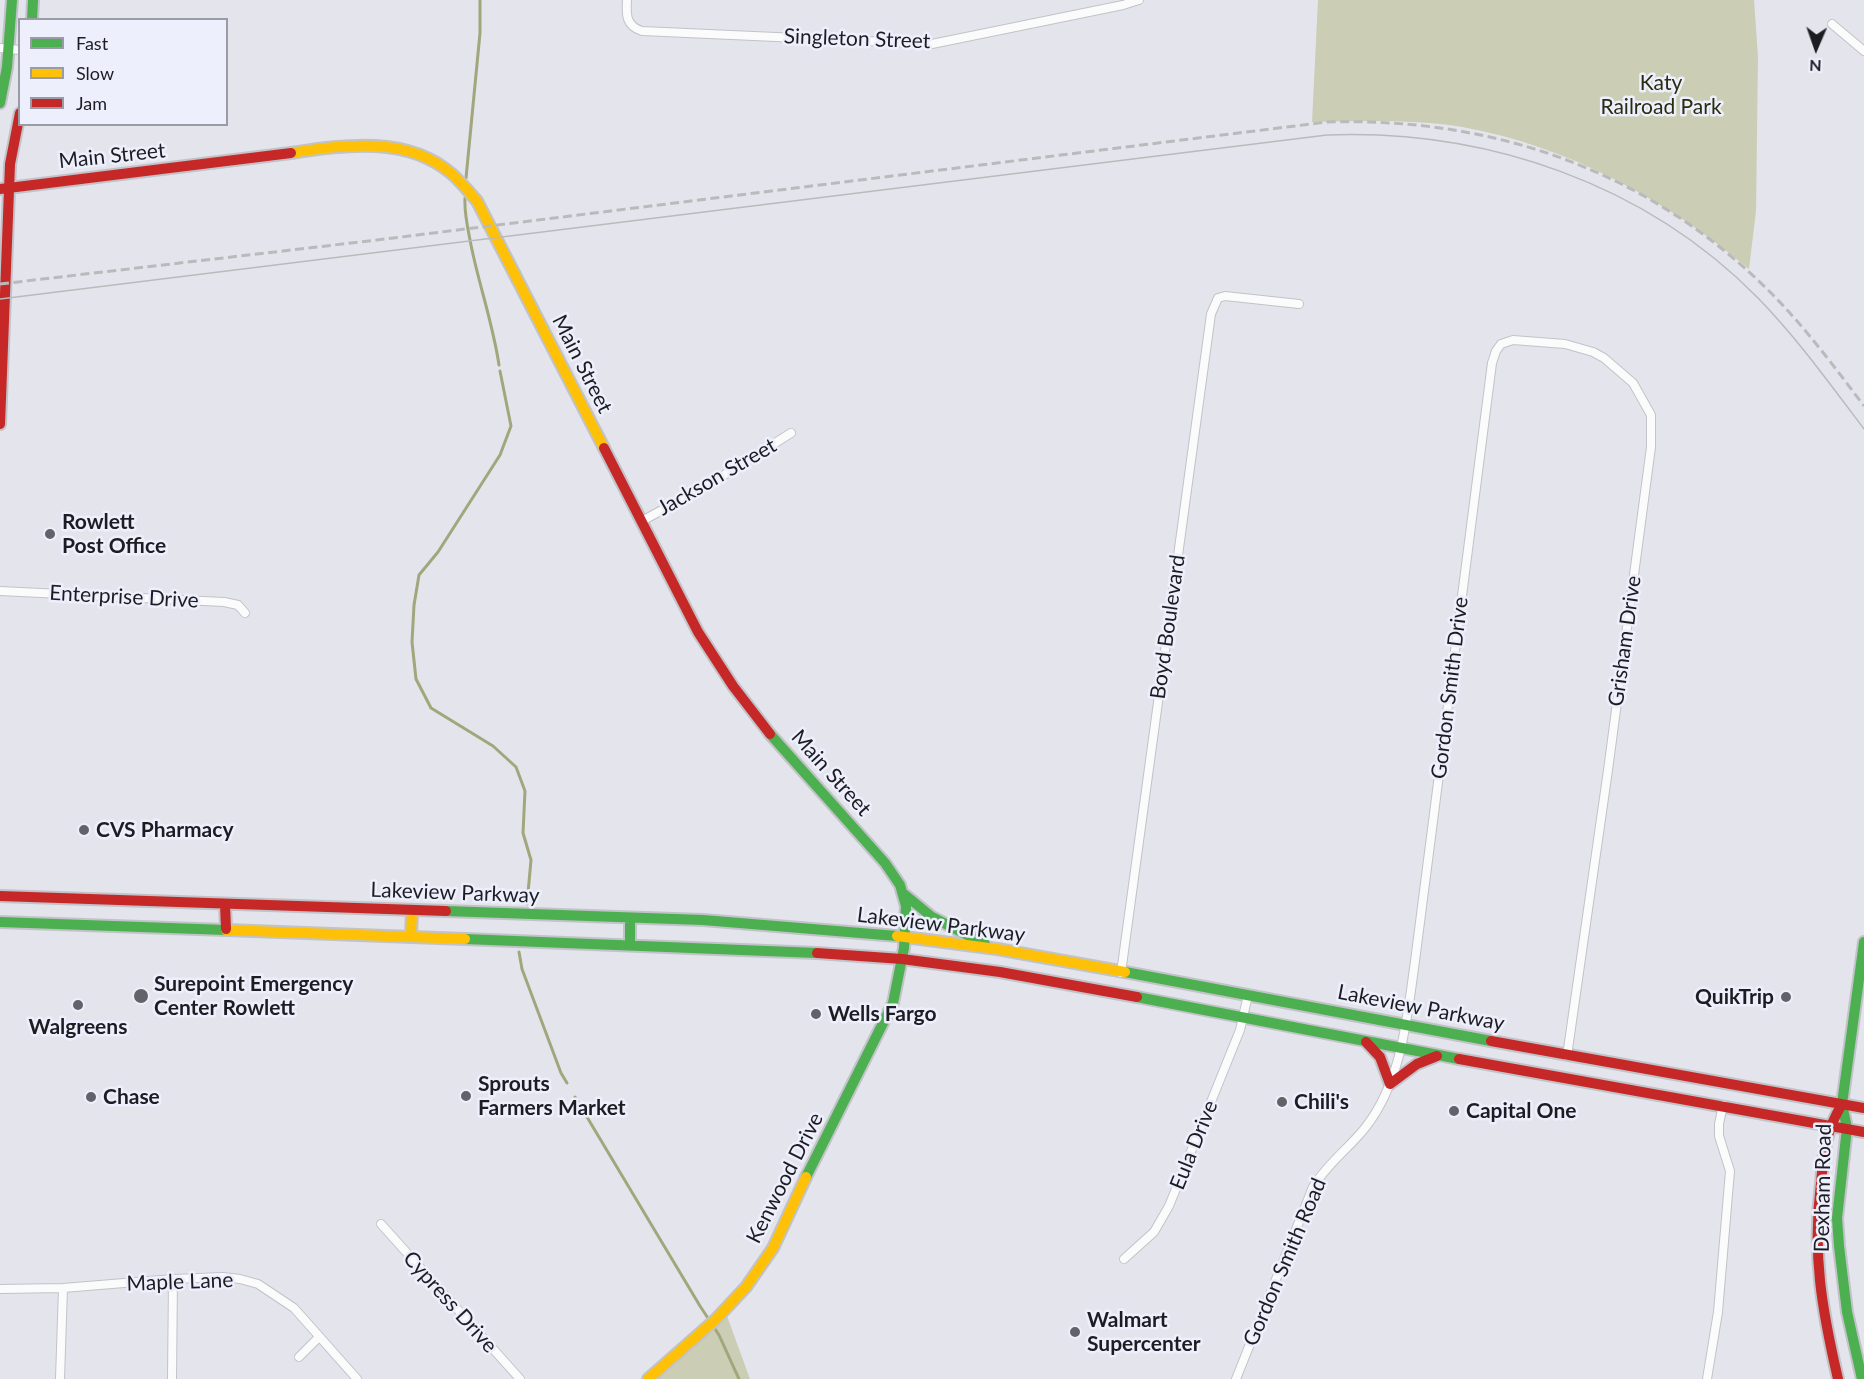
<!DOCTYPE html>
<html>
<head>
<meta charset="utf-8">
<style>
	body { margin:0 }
	#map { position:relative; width:1864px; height:1379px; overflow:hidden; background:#e4e5ec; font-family:Lato,sans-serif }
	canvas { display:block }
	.legend { position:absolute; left:18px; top:18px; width:210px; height:108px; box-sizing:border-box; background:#edeffd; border:2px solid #999ba5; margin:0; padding:8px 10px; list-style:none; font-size:18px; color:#1c1d21 }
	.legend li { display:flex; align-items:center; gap:12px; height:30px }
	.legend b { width:30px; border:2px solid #999ba5 }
	.north { position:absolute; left:1786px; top:18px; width:60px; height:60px; -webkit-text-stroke:4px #edeffd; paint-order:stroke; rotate:182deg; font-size:16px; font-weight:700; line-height:24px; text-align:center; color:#1c1d21 }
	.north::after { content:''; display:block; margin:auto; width:21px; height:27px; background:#1c1d21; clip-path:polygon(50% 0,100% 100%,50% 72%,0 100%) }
</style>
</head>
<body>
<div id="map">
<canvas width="1864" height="1379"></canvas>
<ul class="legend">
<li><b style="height:8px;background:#4caf50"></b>Fast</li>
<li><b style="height:8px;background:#ffc107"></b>Slow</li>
<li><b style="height:8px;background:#c62828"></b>Jam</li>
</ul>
<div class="north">N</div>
</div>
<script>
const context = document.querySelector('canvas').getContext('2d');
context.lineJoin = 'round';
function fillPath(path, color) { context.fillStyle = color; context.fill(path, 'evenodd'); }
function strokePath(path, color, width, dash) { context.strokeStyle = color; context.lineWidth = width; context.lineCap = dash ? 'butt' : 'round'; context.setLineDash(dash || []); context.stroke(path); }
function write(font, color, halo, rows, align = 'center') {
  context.font = font + ' Lato,sans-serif'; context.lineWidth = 5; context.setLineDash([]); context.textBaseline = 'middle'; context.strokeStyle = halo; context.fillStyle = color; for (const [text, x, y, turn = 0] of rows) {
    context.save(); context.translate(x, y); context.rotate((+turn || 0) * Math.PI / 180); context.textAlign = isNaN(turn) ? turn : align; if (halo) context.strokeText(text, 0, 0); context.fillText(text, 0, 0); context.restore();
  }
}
fillPath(new Path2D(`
	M1318 0H1754L1758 57 1756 211 1749 269C1668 201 1569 146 1462 127 1413 119 1362 121 1312 122Z
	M727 1316 750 1379H656Z`), '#cbcdb4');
strokePath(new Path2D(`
	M466 178 480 33V0
	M465 198C464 214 468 229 471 245 479 285 493 324 499 365
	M500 371 511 426 500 455 438 552 419 575 414 605 412 642 416 679 431 708 493 746 516 767 525 791 523 833 531 860 527 904
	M519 952 522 969 561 1073 567 1083
	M575 1097 700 1306 719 1335 739 1379`), '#a2a67c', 3);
const street = new Path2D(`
	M627 0C626 15 626 26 642 31L932 44 1123 5 1139 0
	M1832 24 1864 51
	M0 48 20 50
	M642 521 713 482 791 433
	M0 591 224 602 238 605 245 613
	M1121 973 1211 314 1218 298 1225 296 1299 304
	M381 1224 520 1379
	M1124 1259 1154 1232 1169 1206 1240 1030 1248 995
	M0 1289 63 1288 173 1279 223 1277 240 1279 258 1284 294 1308 357 1379
	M299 1357 319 1337
	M60 1379 63 1288
	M172 1379 173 1279
	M1236 1379 1313 1187C1328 1163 1348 1149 1365 1128 1402 1081 1407 1018 1415 961L1492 363 1496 351 1501 344 1513 340 1565 344 1593 352 1604 358 1633 383 1651 415V447L1608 770 1567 1056
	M1707 1379 1718 1312 1730 1171 1719 1136V1124L1723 1105`);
const fast = new Path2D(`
	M32 20 33 0
	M0 103 7 67 12 0
	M770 734 885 863 900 885 906 906 904 948 893 1003 806 1177
	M904 894 932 917 985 944
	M446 911 703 920 897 936
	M630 918V944
	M0 922 226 930
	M465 939 817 953
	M1125 972 1491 1041
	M1137 997 1459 1059
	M1862 1379 1847 1312 1839 1246 1837 1218 1847 1128 1842 1104 1864 942`);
const slow = new Path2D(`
	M291 153C344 145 407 135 452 174 461 182 469 192 477 201L604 448
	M226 930 465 939
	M411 936 412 911
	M897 936 997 949 1125 972
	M648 1379 715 1320 746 1287 773 1248 806 1177`);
const jam = new Path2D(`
	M0 189 291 153
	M0 424 10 164 20 113
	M604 448 698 632 733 686 770 734
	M0 896 446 911
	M225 904 226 929
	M817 953 902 959 1000 972 1137 997
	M1491 1041 1864 1108
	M1366 1042 1380 1057 1390 1084 1417 1064 1437 1056
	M1459 1059 1864 1132
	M1838 1379C1822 1310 1812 1254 1821 1183 1824 1150 1825 1133 1842 1104`);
strokePath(street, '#c1c3c8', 10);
strokePath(fast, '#c1c3c8', 14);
strokePath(slow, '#c1c3c8', 14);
strokePath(jam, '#c1c3c8', 14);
strokePath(street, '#fbfbfc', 8);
strokePath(fast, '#4caf50', 10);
strokePath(slow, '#ffc107', 10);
strokePath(jam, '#c62828', 10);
strokePath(new Path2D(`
	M0 299 1327 135C1486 129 1645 183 1758 298 1797 338 1830 384 1864 429`), '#bababc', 1.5);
strokePath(new Path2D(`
	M0 284 377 240 1327 122C1493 117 1645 170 1765 287 1802 323 1833 365 1864 406`), '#bababc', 3, [9, 4.5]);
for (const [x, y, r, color] of [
	[50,534,6,"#626368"],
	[84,830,6,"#626368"],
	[141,996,8,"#626368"],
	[1786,997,6,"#626368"],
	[78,1005,6,"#626368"],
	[816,1014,6,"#626368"],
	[466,1096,6,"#626368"],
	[91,1097,6,"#626368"],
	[1282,1102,6,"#626368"],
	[1454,1111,6,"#626368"],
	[1075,1332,6,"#626368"]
]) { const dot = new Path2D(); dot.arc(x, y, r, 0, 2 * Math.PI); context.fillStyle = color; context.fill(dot); strokePath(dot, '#edeffd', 2); }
write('21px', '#1c1d21', '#edeffd', [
	["Singleton Street",857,39,2],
	["Main Street",112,156,-6],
	["Main Street",582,364,63],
	["Jackson Street",717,477,-30],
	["Enterprise Drive",124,597,3],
	["Boyd Boulevard",1168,627,-82],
	["Grisham Drive",1625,641,-82],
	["Gordon Smith Drive",1450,688,-83],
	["Main Street",831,773,48],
	["Lakeview Parkway",455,893,2],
	["Lakeview Parkway",941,925,7],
	["Lakeview Parkway",1421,1008,11],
	["Eula Drive",1194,1145,-68],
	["Kenwood Drive",785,1178,-63],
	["Dexham Road",1823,1188,-89],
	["Gordon Smith Road",1285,1262,-67],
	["Maple Lane",180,1282,-2],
	["Cypress Drive",450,1302,48]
]);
write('21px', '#2a2c0f', '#edeffd', [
	["Katy",1661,83],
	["Railroad Park",1661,107]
]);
write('bold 21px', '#1c1d21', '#edeffd', [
	["Rowlett",62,522],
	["Post Office",62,546],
	["CVS Pharmacy",96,830],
	["Surepoint Emergency",154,984],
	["Center Rowlett",154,1008],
	["QuikTrip",1774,997,"right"],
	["Wells Fargo",828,1014],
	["Walgreens",78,1027,"center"],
	["Sprouts",478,1084],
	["Farmers Market",478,1108],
	["Chase",103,1097],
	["Chili's",1294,1102],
	["Capital One",1466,1111],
	["Walmart",1087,1320],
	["Supercenter",1087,1344]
], 'left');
</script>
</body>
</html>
